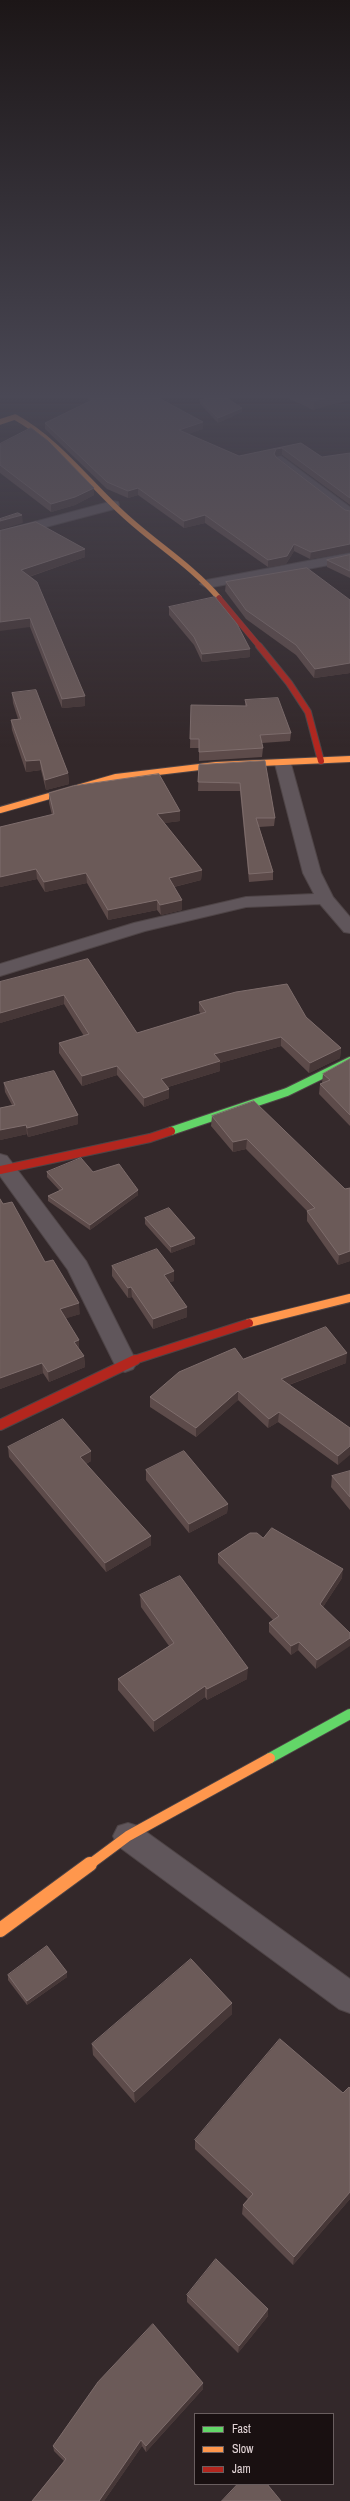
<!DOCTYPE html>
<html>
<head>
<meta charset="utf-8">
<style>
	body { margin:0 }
	#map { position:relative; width:350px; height:2501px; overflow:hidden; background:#33282a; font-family:"Archivo Narrow",sans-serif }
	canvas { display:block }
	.legend { position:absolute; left:194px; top:2413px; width:140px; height:72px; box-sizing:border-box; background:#191011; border:1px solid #695e5f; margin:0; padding:5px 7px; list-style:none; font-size:12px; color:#e1d3d5 }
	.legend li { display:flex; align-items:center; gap:8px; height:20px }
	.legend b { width:20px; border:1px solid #695e5f }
</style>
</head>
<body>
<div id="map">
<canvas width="350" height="2501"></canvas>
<ul class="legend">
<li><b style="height:5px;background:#63d668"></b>Fast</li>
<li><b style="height:5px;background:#ff974d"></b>Slow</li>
<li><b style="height:5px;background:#b3261e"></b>Jam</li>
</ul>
</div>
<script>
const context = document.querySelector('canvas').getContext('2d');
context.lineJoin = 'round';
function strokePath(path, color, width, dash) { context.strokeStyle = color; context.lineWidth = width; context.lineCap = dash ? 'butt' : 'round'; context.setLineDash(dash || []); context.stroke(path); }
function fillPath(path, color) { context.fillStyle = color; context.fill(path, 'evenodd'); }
const street = new Path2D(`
	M281 456 350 507V517L345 516 277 463 275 460 277 457Z
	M113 501 118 502 119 505 118 508 0 539V531Z
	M350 553V561L207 588 200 584 207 580Z
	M283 759 291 764 321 873 333 897 350 917V933L344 932 320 904 246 907 145 931 0 976V964L134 923 246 897 314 894 303 873 275 764Z
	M0 1154 7 1156 86 1261 137 1363 133 1369 125 1372 117 1369 68 1270 0 1176Z
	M128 1823 138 1826 350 1979V2013L339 2009 118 1846 113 1836 118 1826Z`);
const fastFar1 = new Path2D(`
	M171 1131 287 1092 350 1061`);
const fast = new Path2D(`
	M270 1758 350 1714`);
const slowFar4 = new Path2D(`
	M0 422 15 417C58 441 87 481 123 514 154 543 192 566 219 598`);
const slowFar3 = new Path2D(`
	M0 810 116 777 216 765 350 759`);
const slowFar2 = new Path2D(`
	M249 1323 350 1298`);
const slowFar1 = new Path2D(`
	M89 1865 128 1836 270 1758`);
const slow = new Path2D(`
	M0 1930 90 1864`);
const jamFar3 = new Path2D(`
	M219 598 260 647`);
const jamFar2 = new Path2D(`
	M259 646 289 683 308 712 321 761`);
const jamFar1 = new Path2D(`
	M0 1170 150 1138 171 1131
	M131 1361 249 1323`);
const jam = new Path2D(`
	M0 1425 135 1360`);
strokePath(street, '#4e4446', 2);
strokePath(fastFar1, '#4e4446', 10);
strokePath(fast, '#4e4446', 12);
strokePath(slowFar4, '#4e4446', 6);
strokePath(slowFar3, '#4e4446', 8);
strokePath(slowFar2, '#4e4446', 10);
strokePath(slowFar1, '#4e4446', 12);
strokePath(slow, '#4e4446', 16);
strokePath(jamFar3, '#4e4446', 6);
strokePath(jamFar2, '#4e4446', 8);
strokePath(jamFar1, '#4e4446', 10);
strokePath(jam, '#4e4446', 12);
fillPath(street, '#60565b');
strokePath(fastFar1, '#63d668', 8);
strokePath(fast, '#63d668', 10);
strokePath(slowFar4, '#ff974d', 5.5);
strokePath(slowFar3, '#ff974d', 6);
strokePath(slowFar2, '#ff974d', 8);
strokePath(slowFar1, '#ff974d', 10);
strokePath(slow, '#ff974d', 14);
strokePath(jamFar3, '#b3261e', 5.5);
strokePath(jamFar2, '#b3261e', 6);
strokePath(jamFar1, '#b3261e', 8);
strokePath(jam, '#b3261e', 10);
fillPath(new Path2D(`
	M88 398H159L203 422V429L188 434 239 456 301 443 322 457 350 453V505L282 455 276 456 345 510 350 511V554V552L310 559 294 551 286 564 268 567 205 523 184 528 138 495 128 498 107 489 45 429V423L90 401Z
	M290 398H350L313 410 290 399Z
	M200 400 242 412 218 423 200 404Z
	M0 444 94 495 75 505 51 512 0 473Z
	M0 531 85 557 29 577 85 706 62 708 30 627Z
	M350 555V578L327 567V560Z
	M226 582 350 600V673L314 678 296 655 246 619 225 591Z
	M169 607 250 657 202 662 194 645 169 615Z
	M12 693 68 773 69 784 46 790 41 770 26 772 12 730 11 720 18 719 13 703Z
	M245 700 291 733 290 741 262 743 263 748 262 757 199 761V748H190L191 705 245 706Z
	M265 761 275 818 274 826 259 827 273 872V880L249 882 240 791H198L199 765Z
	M49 793 180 811V821L164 823 202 870 201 880 174 887 182 900V910L161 915 157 910 108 920 87 883 45 892 37 879 0 887V827L52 815 49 803Z
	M88 959 137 1033 201 1014 199 1011V1002L306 1017 341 1048 340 1058 309 1073 281 1046 220 1063V1071L168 1087 169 1089V1098L144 1107 117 1075 82 1086 59 1053V1043L84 1036 64 1004 0 1023V982Z
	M350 1059V1126L319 1094 320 1084 322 1083 323 1074Z
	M4 1083 78 1124 28 1137 27 1134 0 1140V1108L12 1105 5 1092Z
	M212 1116 345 1189 350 1188V1261L338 1265 307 1221V1211L246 1149 233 1152 211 1126Z
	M47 1172H93L138 1190V1195L90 1230 48 1201V1196L60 1191 47 1177Z
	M0 1199 45 1262 80 1314 66 1318 79 1349 84 1356 85 1367 49 1382 43 1373 0 1389Z
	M145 1218 195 1244 171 1253 145 1224Z
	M112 1266 174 1281 169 1282 187 1317 153 1329 132 1297 128 1298 112 1276Z
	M243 1359 346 1363 289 1385 350 1428 338 1465 278 1422 268 1428 238 1400 196 1437 150 1407V1397Z
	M8 1447 91 1451V1461L86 1464 151 1536V1545L106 1572 9 1457Z
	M146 1470 228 1504 227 1513 189 1533 146 1480Z
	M350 1471V1510L331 1487 332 1476Z
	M263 1538 342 1578 323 1607 316 1669 298 1650 291 1655 269 1632V1623L273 1620 218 1563V1554Z
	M140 1595 247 1679 207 1700 205 1697 154 1732 118 1690V1679L169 1646 141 1607Z
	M8 1975 67 1977 27 2005 8 1980Z
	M232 2003V2014L135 2103 93 2055 92 2044Z
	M350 2088V2199L293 2265 242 2214 243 2205 248 2199 195 2149V2140L343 2093Z
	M187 2295 268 2316 238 2353 187 2302Z
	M203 2383V2389L146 2452 142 2446 104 2501H32L64 2461 54 2451 53 2446Z`), '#5d4b4a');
fillPath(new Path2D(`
	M325 398H350V400L313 410 314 401Z
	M242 408V412L218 423V418Z
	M203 422V429L179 437V430Z
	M282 448V455L276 456 274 454 276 449Z
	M94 488V495L75 505 51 512V504Z
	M138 488V495L128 498V491Z
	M22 515 23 523 0 530V521Z
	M205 515V523L184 528V521Z
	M294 544V551L286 564 268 567V560Z
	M350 544V552L310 559 311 552Z
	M85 549V557L22 579 21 570Z
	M30 618V627L0 631V622Z
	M250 649V657L202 662V654Z
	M350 663V673L314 678 315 669Z
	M85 696V706L62 708V699Z
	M40 760 41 770 26 772V761Z
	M68 773 69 784 46 790 45 780Z
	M180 811V821L157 824V814Z
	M36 869 37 879 0 887V877Z
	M202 870 201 880 169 888V878Z
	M86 873 87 883 45 892 44 882Z
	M157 900V910L108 920V910Z
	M182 900V910L161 915 160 905Z
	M64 995V1004L0 1023V1013Z
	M281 1037V1046L220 1063V1071L161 1089V1079L214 1054Z
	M341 1048 340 1058 309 1073 310 1063Z
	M117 1066V1075L82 1086V1076Z
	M169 1089V1098L144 1107V1098Z
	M78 1115V1124L28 1137 27 1128Z
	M26 1125 27 1134 0 1140V1130Z
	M247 1139 246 1149 233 1152V1142Z
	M138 1190V1195L90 1230V1225Z
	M195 1238V1244L171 1253V1247Z
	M350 1251V1261L338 1265 339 1255Z
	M174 1271V1281L164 1284V1275Z
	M131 1287 132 1297 128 1298V1288Z
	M79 1303 80 1314 61 1320 60 1309Z
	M187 1307V1317L153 1329V1319Z
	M79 1340V1351L74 1342Z
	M347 1353 346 1363 280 1388 281 1379Z
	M84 1356 85 1367 49 1382 48 1372Z
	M42 1363 43 1373 0 1389V1378Z
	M238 1391V1400L196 1437V1428Z
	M279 1412 278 1422 268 1428 269 1419Z
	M350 1446V1455L338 1465V1456Z
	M91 1451V1461L80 1467V1457Z
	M228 1504 227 1513 189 1533V1524Z
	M151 1536V1545L106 1572 105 1563Z
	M343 1569 342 1578 319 1613 320 1604Z
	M350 1638V1646L316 1669 317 1660Z
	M299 1642 298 1650 291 1655V1646Z
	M248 1668 247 1679 207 1700V1689Z
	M205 1686V1697L154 1732V1721Z
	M67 1972V1977L27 2005V2001Z
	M232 2003V2014L135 2103 134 2092Z
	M350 2192V2199L293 2265 294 2257Z
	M268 2309V2316L238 2353 239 2346Z
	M203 2383V2389L146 2452V2446Z
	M141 2440 142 2446 104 2501H99Z`), '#463737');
const building = new Path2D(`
	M91 398H159L203 422 179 430 239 456 301 443 322 457 350 453V498L282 448 276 449 274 454 276 457 345 510 350 511V544L311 552 294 544 287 556 268 560 205 515 184 521 138 488 128 491 107 482 45 423 92 400Z
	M209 398H227L242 408 218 418 200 400Z
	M307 398H325L314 401Z
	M31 428 48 441 94 488 75 497 51 504 0 465V444Z
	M18 513 22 515 0 521V519Z
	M36 522 85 549 21 570 37 582 85 696 62 699 30 618 0 622V531Z
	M350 555V571L327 560Z
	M307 568 350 600V663L315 669 296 645 246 610 226 582Z
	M215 597 237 624 250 649 202 654 194 637 169 607Z
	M36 690 68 773 45 780 40 760 26 761 11 720 21 719 12 693Z
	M278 698 291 733 260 735 263 748 199 752V739H190L191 705 247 706 245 700Z
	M265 761 275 818H256L273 872 249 874 240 783 198 782 199 765Z
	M159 774 180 811 157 814 202 870 169 878 182 900 160 905 157 900 108 910 86 873 44 882 36 869 0 877V827L54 814 49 793 73 786Z
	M88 959 137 1033 206 1012 199 1002 236 992 287 984 306 1017 341 1048 310 1063 281 1037 214 1054 220 1061 161 1079 169 1089 144 1098 117 1066 82 1076 59 1043 89 1034 64 995 0 1013V982Z
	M350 1059V1115L320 1084 330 1080 323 1074Z
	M54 1071 78 1115 27 1128 26 1125 0 1130V1108L15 1105 4 1083Z
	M254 1101 345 1189 350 1188V1251L339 1255 307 1211 315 1208 247 1139 233 1142 212 1116Z
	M81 1158 93 1172 119 1164 138 1190 90 1225 48 1196 63 1189 47 1172Z
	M0 1199 3 1204 12 1202 45 1262 53 1260 79 1303 60 1309 79 1340 74 1342 84 1356 48 1372 42 1363 0 1378Z
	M169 1208 195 1238 171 1247 145 1218Z
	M157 1249 174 1271 164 1275 187 1307 153 1319 131 1287 128 1288 112 1266Z
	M326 1327 347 1353 281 1379 350 1428V1446L338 1456 279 1412 269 1419 238 1391 196 1428 150 1397 179 1372 235 1348 243 1359Z
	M63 1419 91 1451 80 1457 151 1536 105 1563 8 1447Z
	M184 1451 228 1504 189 1524 146 1470Z
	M350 1471V1497L332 1476Z
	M272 1528 343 1569 320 1604 350 1633V1638L317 1660 299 1642 291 1646 269 1623 279 1616 218 1554 250 1533H257L263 1538Z
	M180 1576 248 1668 207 1689 205 1686 154 1721 118 1679 174 1643 140 1595Z
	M47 1946 67 1972 27 2001 8 1975Z
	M191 1959 232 2003 134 2092 92 2044Z
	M280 2039 343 2093 349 2087 350 2088V2192L294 2257 243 2205 253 2194 195 2140Z
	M216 2259 268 2309 239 2346 187 2295Z
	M153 2324 203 2383 146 2446 141 2440 99 2501H32L66 2459 53 2446 98 2382Z
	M238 2484H267L281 2501H222Z`);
fillPath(building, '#6b5a58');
strokePath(building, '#7e6d6c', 1);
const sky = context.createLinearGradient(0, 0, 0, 748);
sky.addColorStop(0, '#1c1617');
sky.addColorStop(0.53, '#4a4855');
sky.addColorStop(1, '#4a485500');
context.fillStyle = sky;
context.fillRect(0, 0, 350, 748);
</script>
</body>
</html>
